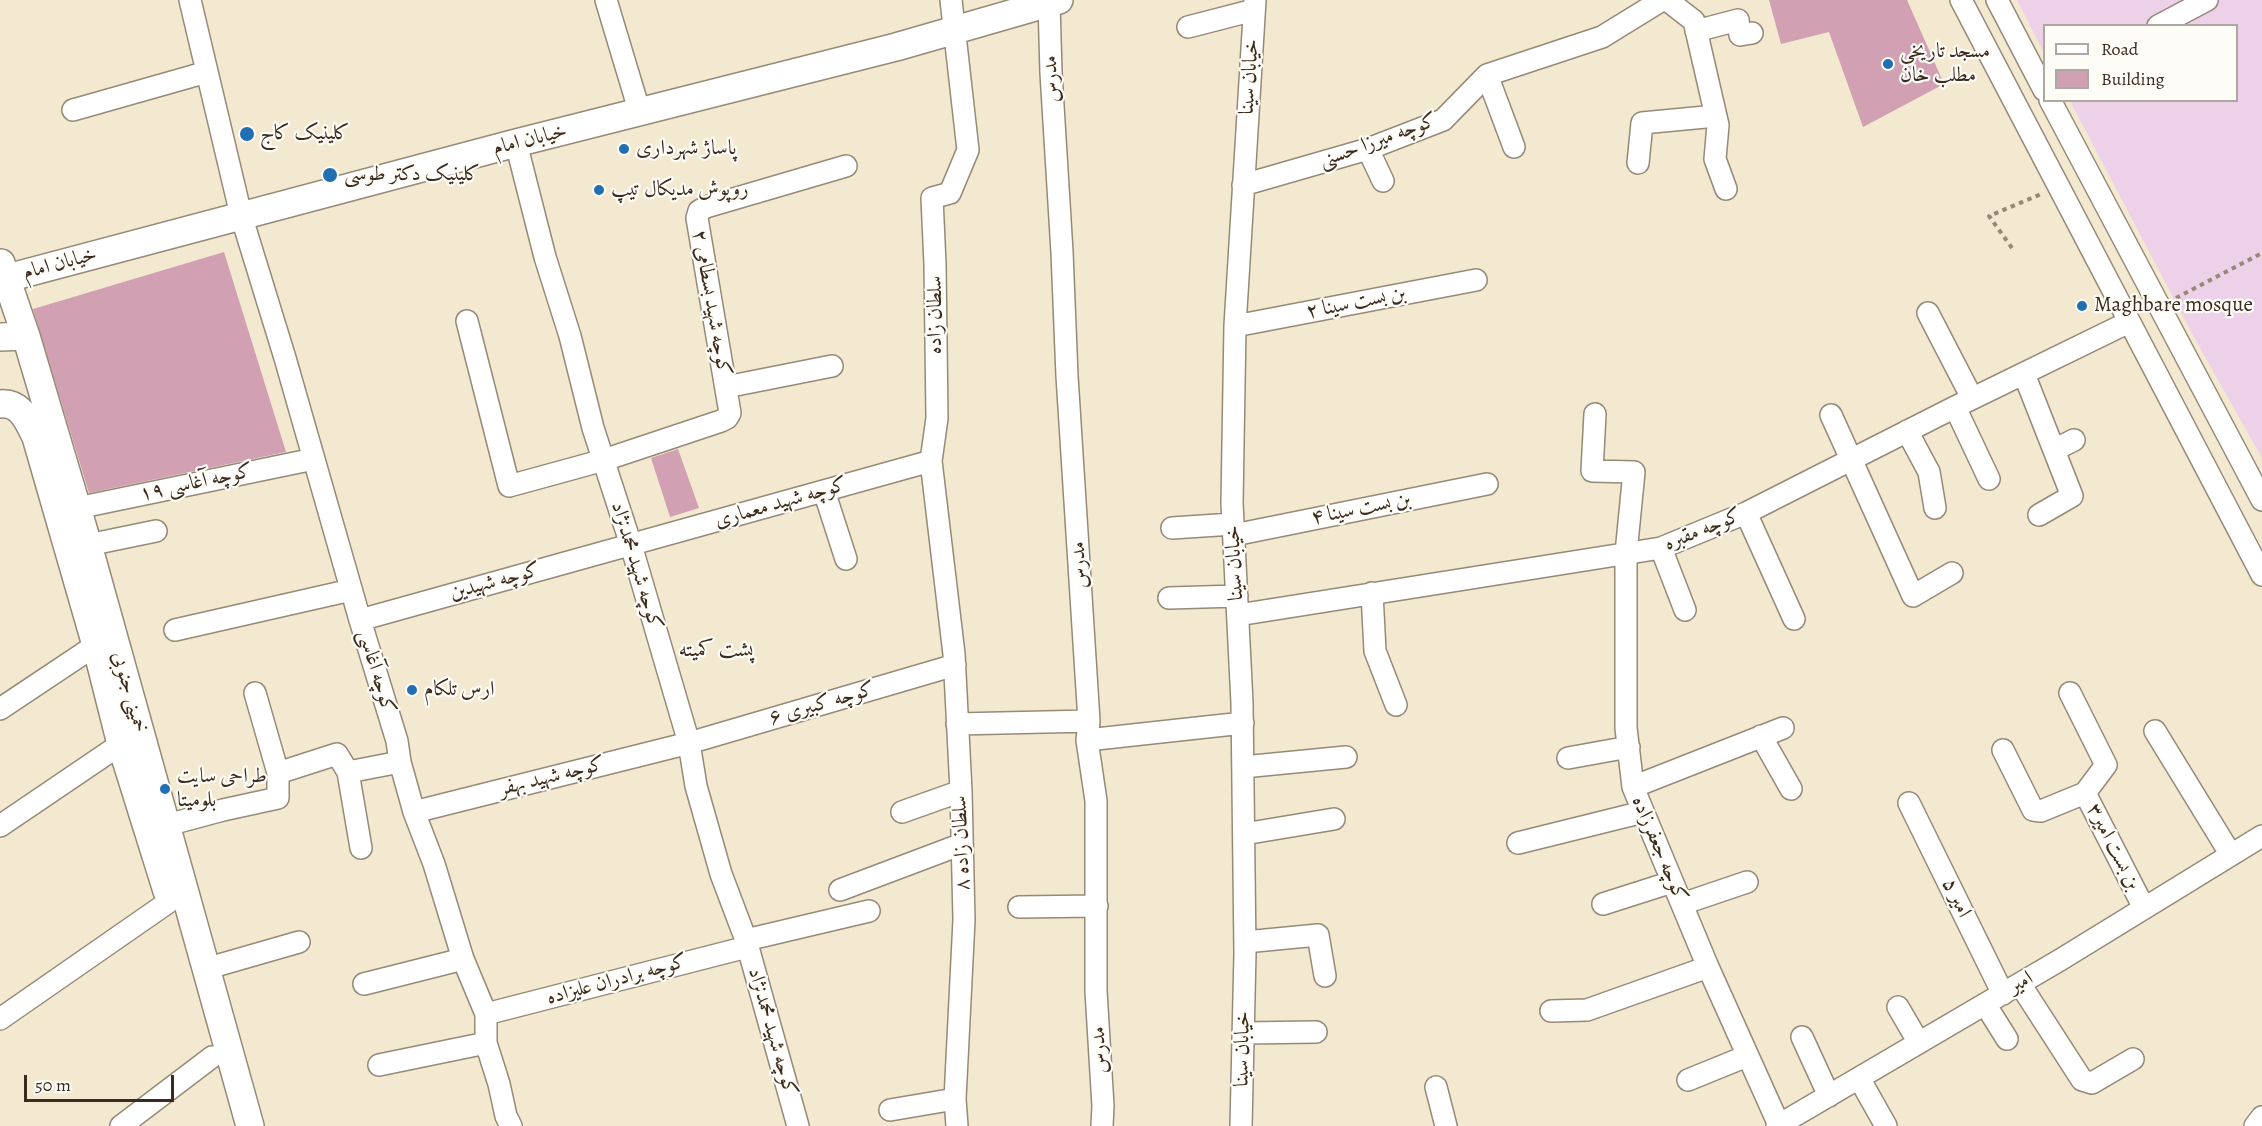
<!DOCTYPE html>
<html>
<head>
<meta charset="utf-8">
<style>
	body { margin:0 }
	#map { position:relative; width:2262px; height:1126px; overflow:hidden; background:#f3e8d0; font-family:Alegreya,serif }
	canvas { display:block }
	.legend { position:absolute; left:2043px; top:24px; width:195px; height:78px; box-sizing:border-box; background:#fdfcf7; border:2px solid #afa8a0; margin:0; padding:8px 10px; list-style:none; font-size:18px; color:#3b2a1e }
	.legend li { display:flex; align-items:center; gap:12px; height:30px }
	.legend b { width:30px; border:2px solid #afa8a0 }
	.scale { position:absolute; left:24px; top:1075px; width:150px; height:27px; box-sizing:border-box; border:3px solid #3b2a1e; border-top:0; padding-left:8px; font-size:18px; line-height:21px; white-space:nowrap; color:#3b2a1e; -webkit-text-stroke:4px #fdfcf7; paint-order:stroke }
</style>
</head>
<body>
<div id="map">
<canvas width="2262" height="1126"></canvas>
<ul class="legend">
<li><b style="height:8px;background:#fff"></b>Road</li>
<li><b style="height:16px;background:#d2a0b3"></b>Building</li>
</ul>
<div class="scale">50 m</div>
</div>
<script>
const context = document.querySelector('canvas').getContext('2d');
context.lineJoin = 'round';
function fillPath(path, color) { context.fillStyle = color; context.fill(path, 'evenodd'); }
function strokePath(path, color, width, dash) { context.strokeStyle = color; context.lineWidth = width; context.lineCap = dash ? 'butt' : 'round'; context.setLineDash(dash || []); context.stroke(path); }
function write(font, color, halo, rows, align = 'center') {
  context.font = font + ' Alegreya,Amiri,serif'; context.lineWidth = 4.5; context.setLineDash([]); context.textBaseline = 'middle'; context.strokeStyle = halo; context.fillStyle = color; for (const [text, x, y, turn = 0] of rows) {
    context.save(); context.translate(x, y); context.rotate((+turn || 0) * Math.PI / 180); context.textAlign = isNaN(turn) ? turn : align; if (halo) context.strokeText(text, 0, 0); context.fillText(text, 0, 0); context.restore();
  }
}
fillPath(new Path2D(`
	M2017 0H2262V458L2195 339 2070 101 2236 100V26H2044V53Z`), '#edd1e9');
fillPath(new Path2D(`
	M1769 0H1907L1944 84 1863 127 1829 32 1781 44Z
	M224 252 286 452 89 493 33 309Z
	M678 449 699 508 670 517 651 458Z`), '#d2a0b3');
const minor = new Path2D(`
	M190 0 241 215 285 358 360 620 397 741 400 762 414 812 434 864 463 959 486 1014V1043L499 1084 506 1116 511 1126
	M606 0 640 113
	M951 0 968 150 950 193 932 198 935 264 937 418 931 461 954 654 961 791 964 920 955 1099 957 1126
	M1667 0 1694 21 1718 125 1715 159 1726 189
	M1961 0 2262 575
	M1997 0 2044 90
	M1049 3 1051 73 1062 252 1067 376 1089 721 1087 740 1096 801V991L1103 1106 1102 1126
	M2158 26 2207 0
	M1188 27 1254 10
	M1696 31 1738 20 1740 35 1752 33
	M1487 75 1514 147
	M2050 100 2262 500
	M73 110 207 72
	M516 143 545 257 570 336 593 428 631 545 689 743 696 786 721 874 746 940 798 1126
	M1368 149 1383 181
	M1638 163 1642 123 1716 116
	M1243 185 1368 149 1443 120 1487 75 1602 37 1662 0
	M1928 313 1972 398
	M467 321 509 486 604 460 721 421 727 418 730 413 697 218 699 211 706 207 846 166
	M1235 326 1476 280
	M2024 374 2072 496 2039 515
	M726 387 832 366
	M1955 407 1989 479
	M1595 414 1592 471 1634 472 1626 553V728L1633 787 1708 967 1779 1125
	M1831 415 1913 596 1952 573
	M1907 431 1929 472 1935 508
	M2054 450 2074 440
	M824 491 846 559
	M77 508 314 459
	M1746 513 1794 619
	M1172 528 1233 524
	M1234 535 1487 484
	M88 545 156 531
	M1661 548 1685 610
	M1372 593 1375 651 1396 705
	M1169 598 1237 596
	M1238 615 1661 548 1746 513 1955 407 2129 322
	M360 620 931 461
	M175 630 351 590
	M255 693 278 773
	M2070 693 2106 765 2085 793 2144 908
	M0 709 96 645
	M957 724 1089 721
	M2155 731 2231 855
	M1761 736 1791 789
	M1087 740 1243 723
	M2003 750 2033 810 2041 811 2085 793
	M1568 758 1629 747
	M1243 767 1346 757
	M348 772 361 848
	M1633 787 1783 728
	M1909 803 2003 994
	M414 812 689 743 955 665
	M902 812 961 791
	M167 825 223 810 278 798V773L337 754 348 772 400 762
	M0 826 121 744
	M1244 834 1334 819
	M1518 843 1643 812
	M840 890 962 844
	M1603 904 1672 882
	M1682 904 1747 882
	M1019 907 1097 906
	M746 940 869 911
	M1245 942 1318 935 1325 976
	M205 969 299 942
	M364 984 463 959
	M2020 984 2082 1080 2092 1083 2133 1059
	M1985 1004 2007 1039
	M1898 1007 1919 1043
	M1551 1011 1587 1010 1708 967
	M486 1014 747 947
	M0 1019 170 901
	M1243 1033 1316 1032
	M1802 1037 1829 1096
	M379 1065 486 1043
	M1859 1078 1886 1126
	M1688 1080 1747 1056
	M1436 1087 1446 1126
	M890 1110 955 1099
	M121 1126 212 1057
	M1241 1126 1245 953 1242 703 1232 503 1235 326 1255 0
	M1777 1126 2060 960 2262 836
	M2255 1126 2262 1117`);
const major = new Path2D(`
	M1 263 26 336 88 545 250 1126
	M0 280 516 143 896 47 1059 0
	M0 337 26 336
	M0 404C21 402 28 421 36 437L96 645 121 744 167 891`);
strokePath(minor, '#978977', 24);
strokePath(major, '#978977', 30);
strokePath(new Path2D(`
	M2012 248 1989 216 2041 194
	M2176 298 2262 253`), '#978977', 4, [4.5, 4.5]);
strokePath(minor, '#fff', 21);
strokePath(major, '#fff', 27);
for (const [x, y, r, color] of [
	[1888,64,6,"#1f6fb2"],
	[247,134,8,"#1f6fb2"],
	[624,149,6,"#1f6fb2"],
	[330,175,8,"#1f6fb2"],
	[599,190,6,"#1f6fb2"],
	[2082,306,6,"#1f6fb2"],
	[412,690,6,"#1f6fb2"],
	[165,789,6,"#1f6fb2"]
]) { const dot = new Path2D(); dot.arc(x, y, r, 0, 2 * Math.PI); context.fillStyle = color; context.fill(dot); strokePath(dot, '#fdfcf7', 2); }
write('21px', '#3b2a1e', '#fdfcf7', [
	["مسجد تاریخی",1900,52],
	["مطلب خان",1900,76],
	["کلینیک کاج",260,134],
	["پاساژ شهرداری",636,149],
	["کلینیک دکتر طوسی",344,175],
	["روپوش مدیکال تیپ",611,190],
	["Maghbare mosque",2094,306],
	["ارس تلکام",424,690],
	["طراحی سایت",177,777],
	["بلومیتا",177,801]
], 'left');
write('21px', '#3b2a1e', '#fdfcf7', [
	["خیابان سینا",1250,77,-86],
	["مدرس",1052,79,-93],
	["خیابان امام",530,140,-14],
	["کوچه میرزا حسنی",1378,141,-20],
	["خیابان امام",60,264,-15],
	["کوچه شهید بسطامی ۲",711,303,80],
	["بن بست سینا ۲",1356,303,-11],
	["سلطان زاده",936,315,-90],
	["کوچه آغاسی ۱۹",196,483,-12],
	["کوچه شهید معماری",781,503,-16],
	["بن بست سینا ۴",1361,509,-11],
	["کوچه مقبره",1703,530,-22],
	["خیابان سینا",1235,563,-93],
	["مدرس",1080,565,-93],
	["کوچه شهید محمدنژاد",636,566,73],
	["کوچه شهیدین",495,582,-15],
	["کوچه آغاسی",376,672,73],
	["خمینی جنوبی",129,692,74],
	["کوچه کبیری ۶",822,704,-16],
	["کوچه شهید بهفر",552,777,-14],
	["سلطان زاده ۸",962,843,-92],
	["بن بست امیر۳",2113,847,63],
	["کوچه جعفرزاده",1659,849,67],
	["امیر ۵",1956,898,64],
	["کوچه برادران علیزاده",617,980,-15],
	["امیر",2021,983,-30],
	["کوچه شهید محمدنژاد",772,1032,74],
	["خیابان سینا",1243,1049,-89],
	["مدرس",1100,1050,-93]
]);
write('22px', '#3b2a1e', '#fdfcf7', [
	["پشت کمیته",716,651]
]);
</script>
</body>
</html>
